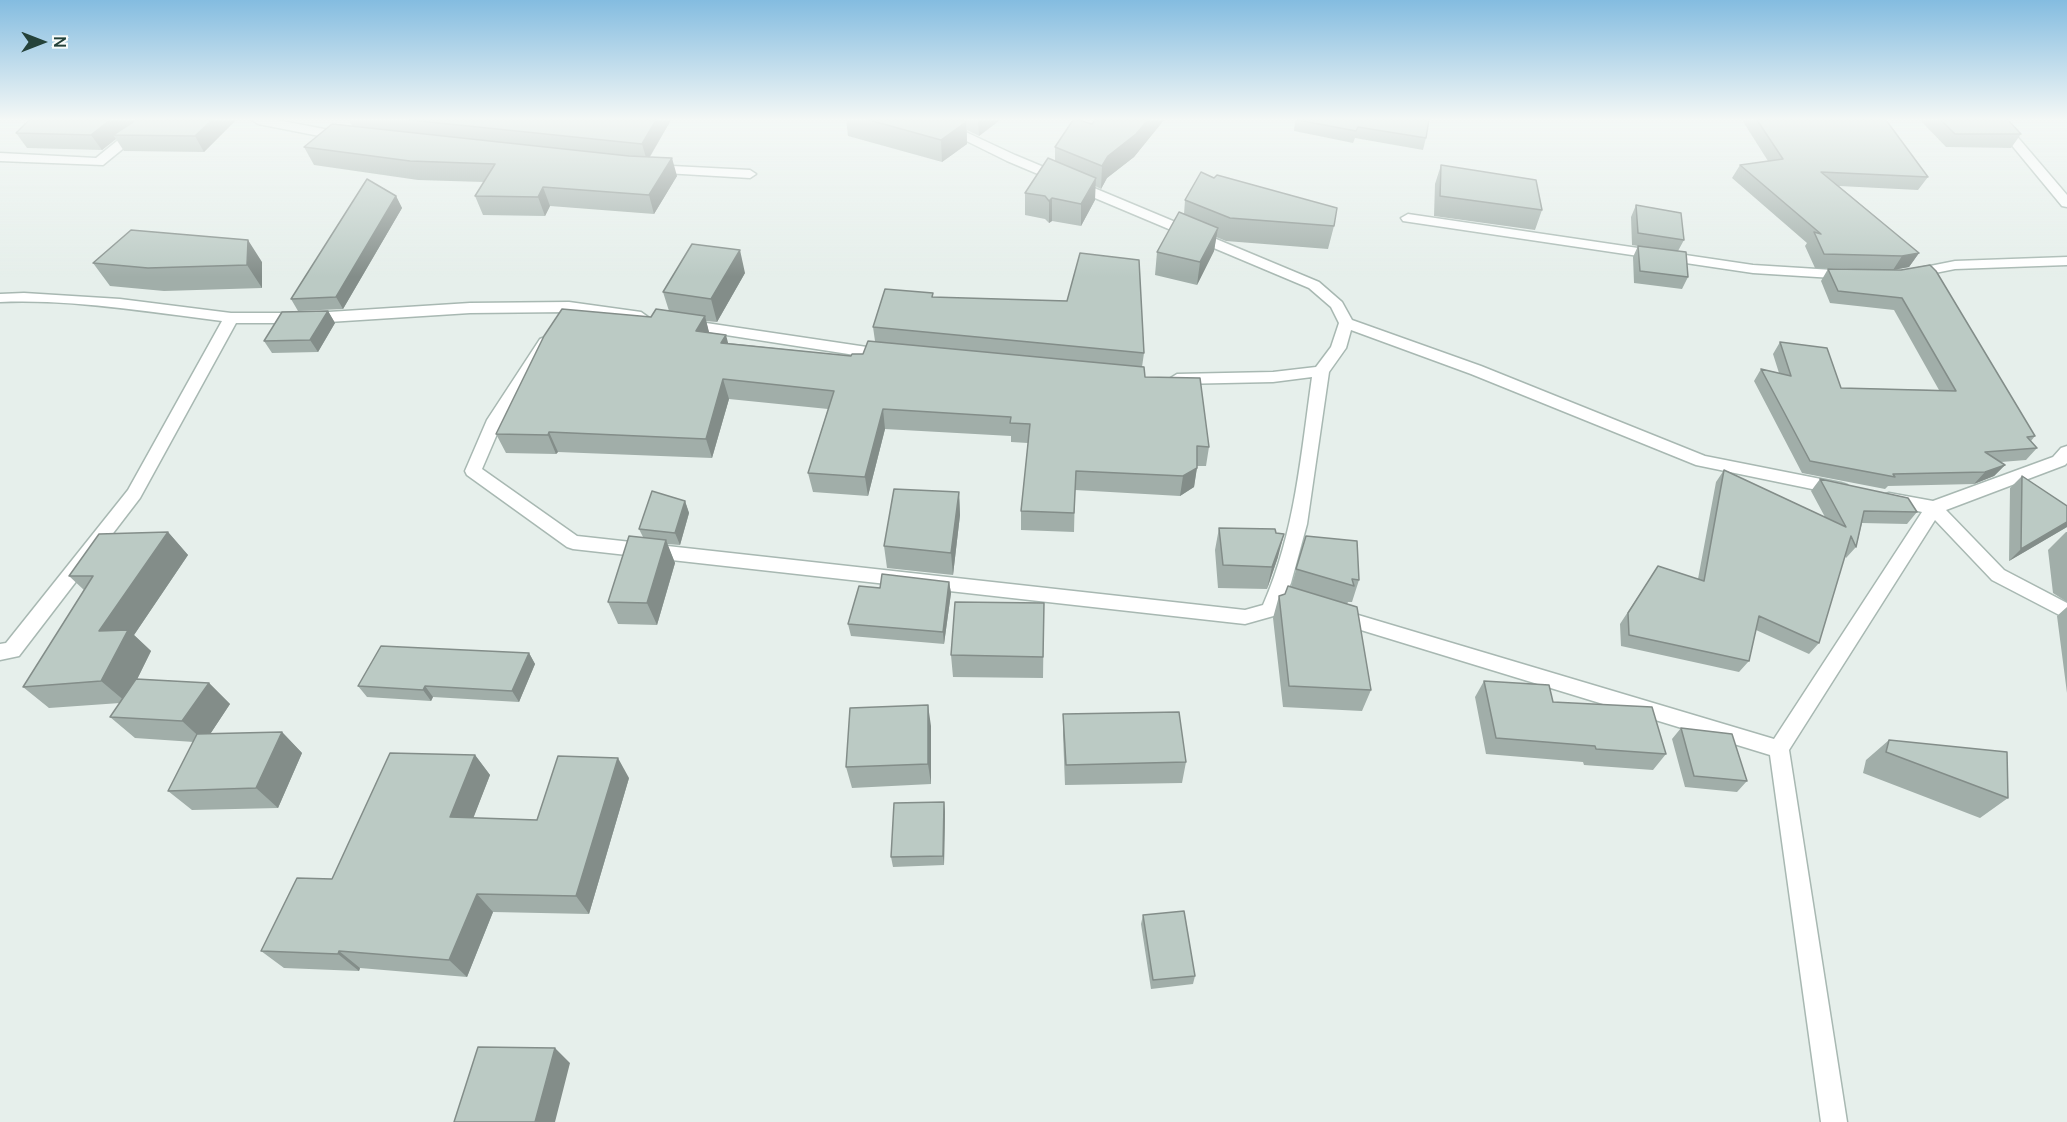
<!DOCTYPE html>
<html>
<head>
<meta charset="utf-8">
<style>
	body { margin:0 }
	#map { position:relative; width:2067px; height:1122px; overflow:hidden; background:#e6efeb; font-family:Manrope,sans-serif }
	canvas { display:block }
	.north { position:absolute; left:12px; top:12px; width:60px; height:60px; -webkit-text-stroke:4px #f7fbf9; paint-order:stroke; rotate:90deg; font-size:16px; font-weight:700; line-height:24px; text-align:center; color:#24423a }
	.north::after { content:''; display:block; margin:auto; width:21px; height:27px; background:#24423a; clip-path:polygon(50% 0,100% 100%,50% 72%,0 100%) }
</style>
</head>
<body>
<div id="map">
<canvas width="2067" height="1122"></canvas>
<div class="north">N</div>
</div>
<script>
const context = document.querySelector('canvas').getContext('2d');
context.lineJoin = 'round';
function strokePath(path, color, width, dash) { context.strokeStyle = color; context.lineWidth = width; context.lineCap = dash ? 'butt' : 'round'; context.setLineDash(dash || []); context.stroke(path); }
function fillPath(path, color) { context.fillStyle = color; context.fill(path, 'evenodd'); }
const minor = new Path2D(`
	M149 120H164L141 134 103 165 0 161V153L96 158 133 128Z
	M252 120H277L345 133 351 137 345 141 258 124Z
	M924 120H940L1015 155 1319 282 1342 302 1352 320 1481 366 1705 456 1841 483 1847 485 1850 489 1847 493 1841 495 1696 465 1471 374 1351 330 1346 348 1329 372 1307 524 1291 583 1277 615 1245 624 573 549 567 547 467 475 465 471 487 420 540 339 545 337 553 342 503 420 482 469 577 536 1245 610 1263 605C1295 533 1301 454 1312 377L1273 382 1177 384 1169 379 1177 374 1273 372 1316 367 1331 347 1339 323 1331 307 1309 288 1007 161Z
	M1991 120H2003L2067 195V207L2062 206Z
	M653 165 750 170 756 174 750 178 648 172 647 169 648 166Z
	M1408 214 1753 265 1849 271 1856 275 1849 279 1753 273 1403 221 1401 218Z
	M2067 257V265L1955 269 1910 278 1903 274 1905 271 1955 261Z
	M24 293 120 299 231 313H313L470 303 569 302 641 312 648 317 641 322 569 312 470 313 313 323H236L140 498 19 656 0 660V644L6 643 128 490 222 321C149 312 74 299 0 302V294Z
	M686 320 887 350 895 355 887 360 681 328 679 325 681 322Z
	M2067 446V463L2065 465 1946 510 2004 570 2067 603V619L1992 580 1935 520 1789 750 1847 1122H1821L1770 755 1338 623 1331 621 1329 616 1331 611 1338 609 1774 739 1922 512 1883 503 1880 499 1883 495 1889 493 1933 501 2053 457 2061 448Z`);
strokePath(minor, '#a8b8b2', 3);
fillPath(minor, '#fff');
fillPath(new Path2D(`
	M29 120H236L204 152 124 151 116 139 102 150 27 148 16 133Z
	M349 120H671L650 157 677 176 654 214 550 206 545 216 483 215 475 196 484 182 418 180 314 165 304 147 352 126Z
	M846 120H1000L979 136 967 130V144L942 162 848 136Z
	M1095 120H1164L1134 157 1107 178 1101 189 1095 186V200L1081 226 1052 221 1049 223 1045 219 1025 215V193L1055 161V147L1092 124Z
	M1295 120H1429L1426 138 1423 150 1355 138 1353 143 1294 131Z
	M1742 120H1886L1928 177 1918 190 1839 186 1919 253 1909 267 1893 270 1815 268 1805 246 1807 243 1732 178 1740 165 1768 161Z
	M1920 120H2008L2021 134 2011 148 1946 147Z
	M1441 165 1542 210 1535 230 1434 216 1435 184Z
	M396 196 402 208 343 309 298 311 291 299Z
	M1185 200 1334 226 1328 249 1226 241 1216 237 1214 251 1197 285 1155 275 1157 252 1184 214Z
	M1636 205 1684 240 1678 251 1688 277 1682 289 1634 283 1633 257 1638 246 1632 245 1631 217Z
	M262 262V288L164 291 110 286 93 263Z
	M1828 269 1901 270 2035 436 2031 441 2037 448 2026 460 2001 462 2005 465 1994 476 1974 484 1888 486 1885 489 1802 473 1754 381 1761 369 1779 373 1773 354 1780 342 1841 388 1939 390 1894 310 1830 303 1821 281Z
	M745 273 717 322 706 321 709 333 728 343 851 356 863 354 875 341 873 327 933 297 1144 353 1142 367 1145 377 1209 447 1206 466H1197L1194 487 1180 496 1075 490 1074 532 1021 530V511L1028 443 1011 442V436L885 429 868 496 813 492 808 473 828 409 729 399 712 458 558 452 556 454 506 453 496 434 651 317 669 311 663 292Z
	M328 311 335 323 318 352 272 353 264 341Z
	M1724 470 1825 517 1811 491 1820 479 1917 512 1907 524 1862 523 1856 547 1846 558 1845 556 1819 643 1809 654 1756 630 1749 661 1739 672 1621 646 1620 624 1658 566 1698 579 1716 482Z
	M2022 476 2067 506V527L2009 561 2010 488Z
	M959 492 960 515 953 575 887 568 884 546Z
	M685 501 689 513 680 545 667 544 675 563 657 625 618 624 608 602 643 537 639 529Z
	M1219 528 1278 557 1267 589 1218 588 1215 550Z
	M168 532 188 555 134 635 151 651 137 679 209 683 230 704 210 734 282 732 302 753 278 808 192 810 168 791 194 742 135 738 110 717 120 703 49 708 23 687 84 590 69 576Z
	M2066 532H2067V602L2053 593 2048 550Z
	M1306 536 1359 580 1352 602H1348L1347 604 1371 690 1362 711 1283 707 1273 618 1279 596 1285 594 1291 587Z
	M949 582 951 593 944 644 851 636 848 624Z
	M1044 603 1043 678 953 677 951 655Z
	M2067 607V693L2057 616Z
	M529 653 535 664 519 702 433 697 431 701 367 697 358 686Z
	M1484 681 1553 702 1666 754 1653 770 1584 765 1583 762 1486 754 1475 697Z
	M1063 714 1186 762 1182 783 1065 785 1063 735Z
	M931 726V784L852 788 846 767Z
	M1681 728 1747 781 1737 792 1685 787 1672 739Z
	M1889 740 2008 798 1980 818 1863 773 1866 760Z
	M475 755 490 775 473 818 537 820 629 778 589 914 493 912 467 977 360 968 359 971 284 968 261 951 332 879Z
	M944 802 945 812 944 865 893 867 891 857Z
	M1143 915 1195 976 1193 984 1151 989 1141 924Z`), '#a1aea9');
fillPath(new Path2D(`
	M110 120H144L113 135 116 139 102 150 91 135Z
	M212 120H236L204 152 195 136Z
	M656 120H671L647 161 642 144Z
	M978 120H1000L979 136Z
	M1148 120H1164L1134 157 1107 178 1101 189 1102 166 1108 156Z
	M966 122 967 144 942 162 941 140Z
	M672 158 677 176 654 214 649 195Z
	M1096 178 1095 200 1081 226V204Z
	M543 187 550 206 545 216 538 197Z
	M396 196 402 208 343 309 336 297Z
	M1052 198V221L1049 223V201Z
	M1218 228 1214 251 1197 285 1200 262Z
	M248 240 262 262V288L247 265Z
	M740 250 745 273 717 322 711 299Z
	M1919 253 1909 267 1893 270 1902 256Z
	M328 311 335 323 318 352 310 340Z
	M705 316 710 336 696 331Z
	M726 335 731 354 721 343Z
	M723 379 729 399 712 458 706 439Z
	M883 409 885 429 868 496 865 477Z
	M549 432 558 452 556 454 548 435Z
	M2005 465 1994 476 1974 484 1985 472Z
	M1197 468 1194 487 1180 496 1183 476Z
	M959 492 960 515 953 575 951 553Z
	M685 501 689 513 680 545 675 533Z
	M2067 522V527L2009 561 2021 549Z
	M168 532 188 555 134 635 151 651 126 702 101 681 99 631Z
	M1284 534 1278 557 1267 589 1272 567Z
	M666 540 675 563 657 625 647 603Z
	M949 582 951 593 944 644 943 632Z
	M529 653 535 664 519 702 512 691Z
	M209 683 230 704 205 742 182 721Z
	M425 686 433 697 431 701 423 690Z
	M928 705 931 726V784L928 764Z
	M282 732 302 753 278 808 256 788Z
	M475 755 490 775 466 837 450 817Z
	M618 758 629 778 589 914 576 896Z
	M944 802 945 812 944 865 943 856Z
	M477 894 493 912 467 977 449 960Z
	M339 951 360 968 359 971 338 954Z
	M555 1048 570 1063 555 1122H535Z`), '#838d89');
const building = new Path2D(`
	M29 120H110L91 135 16 133Z
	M136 120H212L195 136 113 135Z
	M410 120H656L642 144Z
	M869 120H963L966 122 941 140Z
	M1073 120H1079L1092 124 1095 120H1148L1136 134 1108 156 1102 166 1055 147Z
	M1298 120H1429L1426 138 1358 127 1356 131Z
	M1757 120H1886L1928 177 1821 172 1919 253 1902 256 1824 254 1814 232 1821 234 1740 165 1783 159Z
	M1941 120H2008L2021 134H1955Z
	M332 124 629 156 672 158 649 195 543 187 538 197 475 196 495 164 410 161 304 147Z
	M1048 158 1096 178 1081 204 1052 198 1049 201 1045 196 1025 193Z
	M1441 165 1536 180 1542 210 1440 196Z
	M1201 172 1214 178 1217 175 1337 208 1334 226 1230 218 1185 200Z
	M367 179 396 196 336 297 291 299Z
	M1636 205 1681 213 1684 240 1638 233Z
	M1179 212 1218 228 1200 262 1157 252Z
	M131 230 248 240 247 265 148 268 93 263Z
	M692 244 740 250 711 299 663 292Z
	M1638 246 1686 252 1688 277 1640 271Z
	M1080 253 1139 260 1144 353 873 327 885 289 933 293 932 297 1067 301Z
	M1930 265 1936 271 2035 436 2027 437 2037 448 1985 452 2005 465 1985 472 1893 474 1895 477 1810 461 1761 369 1791 376 1780 342 1827 348 1841 388 1956 391 1902 298 1838 291 1828 269 1901 270Z
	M562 309 651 317 656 309 705 316 696 331 726 335 721 343 851 356 852 354H863L868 341 1144 367 1145 377 1200 378 1209 447 1197 446V468L1183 476 1076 471 1074 513 1021 511 1030 424 1010 423 1011 417 883 409 865 477 808 473 834 391 723 379 706 439 549 432 548 435 496 434 544 336Z
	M328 311 310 340 264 341 282 312Z
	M1724 470 1846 527 1820 479 1908 498 1917 512 1864 511 1856 547 1851 536 1819 643 1759 616 1749 661 1629 635 1628 613 1658 566 1704 581Z
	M2022 476 2067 506V522L2021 549Z
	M894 489 959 492 951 553 884 546Z
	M652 491 685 501 675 533 639 529Z
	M1219 528 1275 529 1276 533 1284 534 1272 567 1223 565Z
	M168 532 99 631 128 630 101 681 23 687 93 576H69L99 534Z
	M629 536 666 540 647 603 608 602Z
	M1306 536 1357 541 1359 580 1352 579 1354 586 1296 569Z
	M882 574 949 582 943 632 848 624 859 586 880 588Z
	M1288 586 1357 607 1371 690 1289 686 1279 596 1285 594Z
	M955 602 1044 603 1043 657 951 655Z
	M381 646 529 653 512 691 425 686 423 690 358 686Z
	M136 679 209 683 182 721 110 717Z
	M1484 681 1549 685 1553 702 1652 707 1666 754 1596 749 1595 746 1496 738Z
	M928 705V764L846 767 850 708Z
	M1179 712 1186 762 1066 765 1063 714Z
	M1681 728 1732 734 1747 781 1694 776Z
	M282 732 256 788 168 791 197 734Z
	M1889 740 2007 752 2008 798 1886 752Z
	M390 753 475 755 450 817 537 820 558 756 618 758 576 896 477 894 449 960 339 951 338 954 261 951 297 878 332 879Z
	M944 802 943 856 891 857 894 803Z
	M1184 911 1195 976 1153 980 1143 915Z
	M478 1047 555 1048 535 1122H454Z`);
fillPath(building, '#bbcac4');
strokePath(building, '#838d89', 1.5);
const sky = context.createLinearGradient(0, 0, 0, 277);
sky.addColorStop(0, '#84bce0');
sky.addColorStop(0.43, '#f4f8f6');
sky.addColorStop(1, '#f4f8f600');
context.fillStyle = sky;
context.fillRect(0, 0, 2067, 277);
</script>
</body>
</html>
